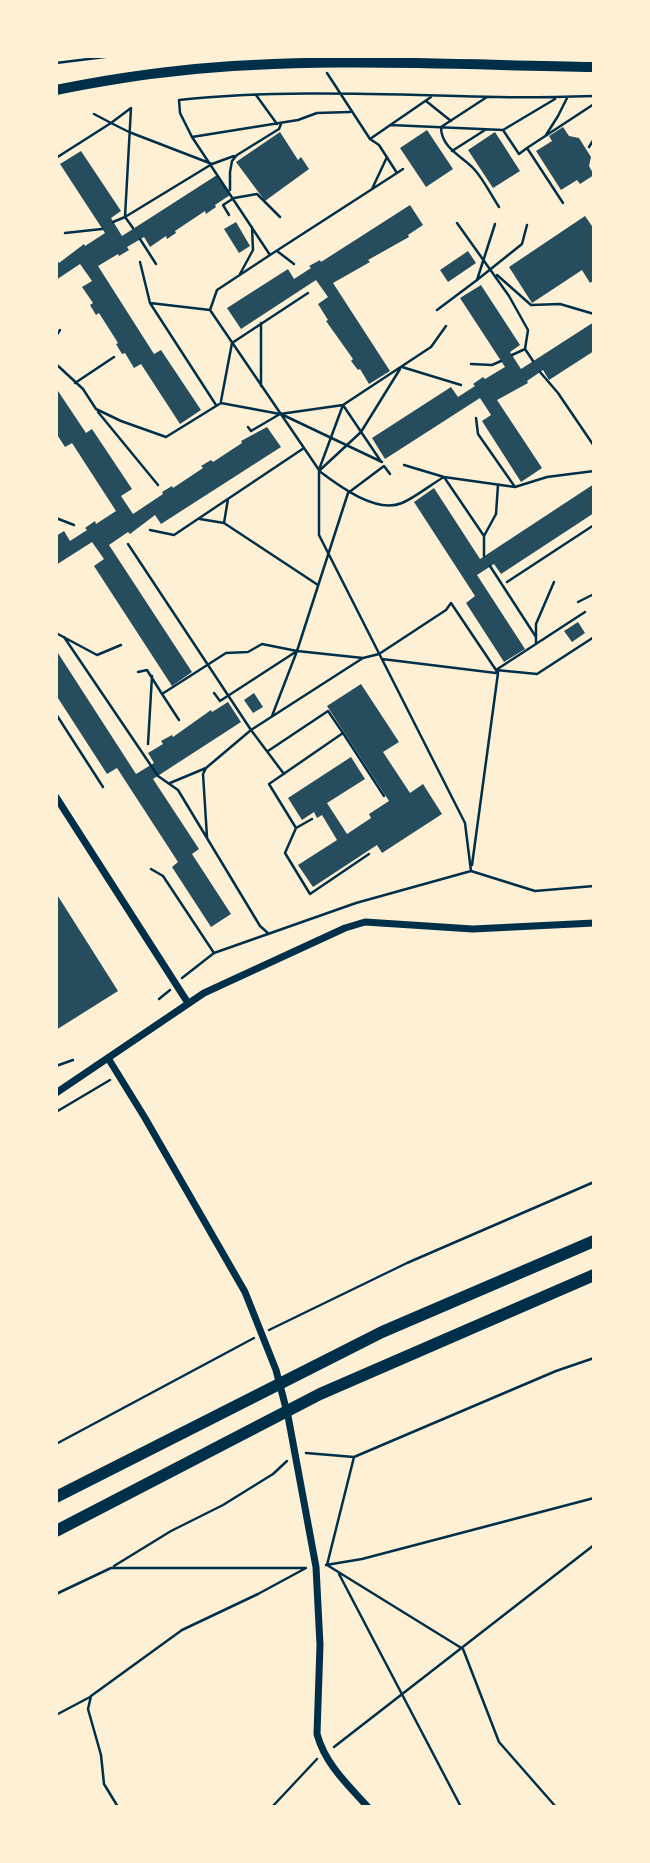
<!DOCTYPE html>
<html>
<head>
<meta charset="utf-8">
<style>
	body { margin:0 }
	#map { position:relative; width:650px; height:1863px; overflow:hidden; background:#fdf0d5; font-family:"Exo 2",sans-serif }
	canvas { display:block }
	.frame { position:absolute; inset:0; border:58px solid #fdf0d5; pointer-events:none }
</style>
</head>
<body>
<div id="map">
<canvas width="650" height="1863"></canvas>
<div class="frame"></div>
</div>
<script>
const context = document.querySelector('canvas').getContext('2d');
context.lineJoin = 'round';
function fillPath(path, color) { context.fillStyle = color; context.fill(path, 'evenodd'); }
function strokePath(path, color, width, dash) { context.strokeStyle = color; context.lineWidth = width; context.lineCap = dash ? 'butt' : 'round'; context.setLineDash(dash || []); context.stroke(path); }
fillPath(new Path2D(`
	M563 127 569 136 579 138 591 157 589 166 594 175 580 184 577 180 561 190 536 151 552 141 549 136Z
	M427 130 453 169 426 187 400 148Z
	M280 132 298 160 301 157 309 169 265 201 236 162Z
	M495 132 520 171 493 188 468 150Z
	M81 151 121 211 111 218 122 236 217 175 230 195 215 205 216 207 206 214 205 211 175 231 176 233 167 239 166 236 150 247 144 237 127 247 129 250 119 256 118 254 98 266 154 354 161 350 201 410 180 424 141 364 134 368 125 353 122 354 116 344 118 343 99 313 96 315 90 305 93 303 82 287 92 281 80 264 56 280V258L59 263 84 244 85 246 105 233 60 164Z
	M410 205 423 225 408 235 409 237 368 260 370 262 333 283 390 371 369 384 360 369 358 370 351 361 353 359 326 321 328 320 318 304 328 297 316 280 241 329 227 308 288 269 294 279 311 268 309 266 320 260 321 262Z
	M585 216 594 229V280L590 283 582 270 532 303 509 267Z
	M236 222 250 246 239 253 224 229Z
	M468 251 476 263 448 282 440 270Z
	M481 285 520 345 510 352 521 369 594 322V351L549 380 543 370 527 381 528 383 497 400 542 468 521 482 482 421 491 415 480 398 385 459 372 438 451 387 458 397 475 386 473 384 483 377 485 379 505 367 460 298Z
	M56 388 86 433 92 429 132 489 121 496 133 514 163 494 162 492 172 486 173 488 203 468 201 466 211 460 213 462 242 443 241 441 267 427 281 447 161 524 155 515 130 534 128 532 109 545 192 672 172 686 94 566 104 559 92 542 56 565V536L64 531 70 541 87 530 85 528 95 521 96 524 116 511 72 443 65 447 56 433Z
	M594 484V513L501 574 494 564 477 575 525 649 504 662 466 603 475 596 414 502 434 488 480 559Z
	M578 622 585 633 572 642 564 631Z
	M56 650 136 774 154 763 148 753 163 744 161 741 172 735 173 737 211 710 212 712 228 702 241 722 153 779 199 849 192 854 231 914 211 927 172 867 178 862 117 768 107 774 56 695Z
	M361 684 399 742 383 752 410 793 423 784 442 814 382 853 377 845 313 887 298 865 337 840 322 815 317 818 314 812 302 820 288 798 351 757 365 779 327 803 347 834 371 818 369 814 389 801 327 706Z
	M254 693 263 707 253 713 244 700Z
	M56 893 118 991 56 1030Z`), '#264d5e');
strokePath(new Path2D(`
	M56 63 113 56
	M327 73 370 139 379 145 397 173 270 255 192 137 180 113 179 100C285 89 392 95 498 97 530 98 562 97 594 96
	M256 95 277 124
	M487 97 441 127C441 148 462 156 474 169 484 180 491 195 499 207
	M426 101 451 121
	M94 114 111 123
	M390 125 503 130 555 99
	M503 130 519 154 527 148 563 203
	M129 132 111 123 131 108 125 217 212 164 129 132
	M546 135 558 116 567 98
	M192 137 298 120 317 113 350 112
	M370 139 431 97
	M589 147 594 139
	M527 148 594 104
	M452 151 485 130
	M56 158 111 123
	M212 164 234 156
	M397 173 403 169
	M372 189 387 157
	M230 190V172L232 161 237 155 279 129 281 124
	M229 215 223 205 234 198 257 194 280 217
	M113 222 125 217 133 228
	M457 223 509 296 528 330 525 349
	M65 233 102 229
	M140 239 156 264
	M277 251 294 264
	M270 255 217 290 210 310 319 470V535L465 823 471 871
	M140 262 150 303 216 405
	M240 274 253 250 252 227
	M497 275 531 305 560 304 594 314
	M477 280 522 244 527 225
	M150 303 210 310
	M437 310 477 280 495 224
	M261 323V386
	M56 336 60 330
	M512 355 525 349 533 361
	M56 364 83 389 96 409 121 421 166 437 221 403 280 414 251 431 248 427
	M471 364 492 365 501 361
	M402 367 461 385
	M540 372 558 393 594 446
	M75 383 114 357
	M221 401 232 343 308 293
	M343 405 380 460
	M98 412 158 485
	M280 414 343 405 431 347 446 326
	M283 415 382 462
	M476 418 478 434 515 487
	M404 465 444 477 515 487 547 477 594 471
	M384 466 390 474
	M320 467 343 405
	M320 470 361 432 400 369
	M319 471C339 486 376 514 402 503 416 497 430 485 444 477L484 536
	M56 518 74 525
	M200 519 224 523 318 585
	M224 523 228 499
	M150 530 174 535 304 448
	M128 544 251 730 284 774
	M484 556V536L496 514 498 485
	M490 566 536 637
	M507 582 594 525
	M578 602 594 594
	M585 612 496 670 537 674 594 637
	M56 633 97 655 121 645
	M64 637 158 776 178 790 260 926 269 934
	M536 644V624L554 582
	M382 659 496 673
	M138 672 147 670 162 694 226 653 248 652 262 644 297 651
	M214 693 220 701 297 651 363 658
	M162 694 179 720
	M56 714 103 787
	M272 716 297 651 348 493 384 466
	M148 744 152 676
	M268 751 328 711 343 733
	M170 783 206 768
	M312 819 296 828 285 853 310 894 369 854
	M296 828 269 784 343 733 384 796
	M207 837 203 774 206 768 251 730 363 658 379 654 446 610 451 603 498 673 472 865
	M151 869 163 876 214 953
	M182 978 214 953 356 903 471 871 535 891 594 886
	M159 999 170 990
	M56 1066 73 1060
	M56 1112 110 1080
	M269 1330 407 1263 594 1182
	M56 1444 254 1338
	M306 1453 354 1457 556 1371 594 1358
	M354 1457 327 1565 463 1649 499 1742 556 1807
	M326 1565 362 1559 594 1498
	M114 1566 171 1531 223 1505 273 1474 287 1461
	M339 1574 461 1807
	M56 1594 111 1568H305
	M56 1715 90 1697
	M334 1747 594 1545
	M118 1807 104 1784 101 1755 88 1709 91 1696 182 1630 258 1594 306 1568
	M272 1807 317 1759`), '#003049', 2.5);
strokePath(new Path2D(`
	M56 797 188 1003
	M108 1058 145 1118 245 1292 276 1370 288 1416 316 1567 320 1645 317 1734C325 1764 348 1785 368 1807
	M56 1093 204 993 345 928 365 922 473 929 594 923`), '#003049', 7);
strokePath(new Path2D(`
	M56 90C96 82 137 75 177 71 314 56 457 65 594 67`), '#003049', 10);
strokePath(new Path2D(`
	M56 1497 382 1332 594 1241
	M56 1531 320 1394 594 1275`), '#003049', 12);
</script>
</body>
</html>
